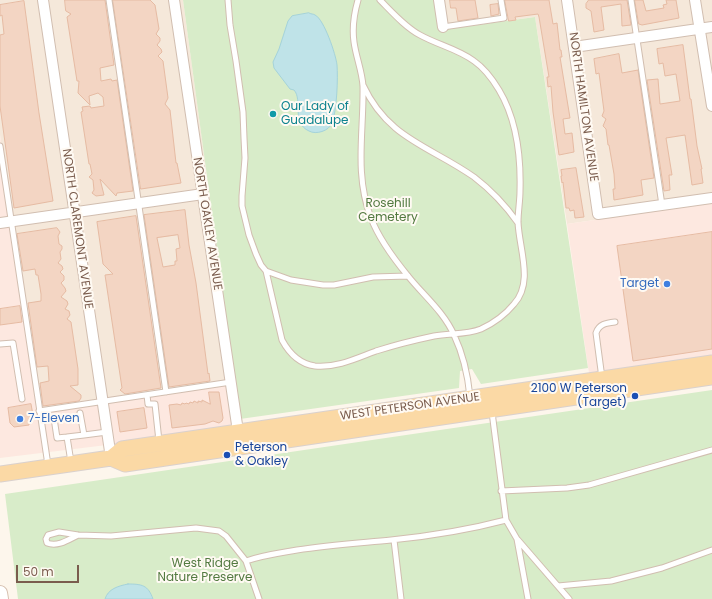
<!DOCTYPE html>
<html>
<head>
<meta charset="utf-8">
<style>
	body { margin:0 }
	#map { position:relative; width:712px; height:599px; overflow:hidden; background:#fdf6ec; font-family:Poppins,sans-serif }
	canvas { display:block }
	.scale { position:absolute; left:16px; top:565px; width:63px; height:18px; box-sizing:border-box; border:2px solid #7a5c4d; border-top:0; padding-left:5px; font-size:12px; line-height:14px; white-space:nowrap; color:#7a5c4d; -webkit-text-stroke:3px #fffaf3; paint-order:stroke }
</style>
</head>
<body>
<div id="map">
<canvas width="712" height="599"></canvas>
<div class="scale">50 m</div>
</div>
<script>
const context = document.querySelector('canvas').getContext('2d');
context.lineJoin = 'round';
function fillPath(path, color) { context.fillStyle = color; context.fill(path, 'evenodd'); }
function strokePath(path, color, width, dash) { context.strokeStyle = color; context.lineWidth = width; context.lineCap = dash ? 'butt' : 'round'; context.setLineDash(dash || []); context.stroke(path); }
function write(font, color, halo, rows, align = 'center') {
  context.font = font + ' Poppins,sans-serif'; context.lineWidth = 4; context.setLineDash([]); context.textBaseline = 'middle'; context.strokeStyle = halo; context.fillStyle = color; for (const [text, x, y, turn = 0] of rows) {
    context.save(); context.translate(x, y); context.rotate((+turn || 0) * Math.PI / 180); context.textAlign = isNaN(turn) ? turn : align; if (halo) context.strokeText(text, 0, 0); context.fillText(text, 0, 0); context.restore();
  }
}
fillPath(new Path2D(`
	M0 0H183L235 381 40 410 0 135Z
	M436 0H712V203L567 224 535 17 441 30Z`), '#f5e8da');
fillPath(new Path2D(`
	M0 135 40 410 235 381 241 427 154 441 107 445 0 458Z
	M712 203V358L659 363 589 373 567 224Z`), '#fde8e0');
fillPath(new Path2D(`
	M183 0H436L441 30 535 17 588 368 481 384 472 369 460 371 459 388 240 419Z
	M712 390V599H18L5 494Z`), '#d8ecc9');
const water = new Path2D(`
	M309 13C310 14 314 14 315 15 324 19 336 55 337 65 338 78 337 110 332 123 329 131 316 135 309 131 291 123 303 100 294 90L290 89 274 68 273 62 279 49 288 21 292 16Z
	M128 584C142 584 148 585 153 599H105C108 589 118 586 128 584Z`);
fillPath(water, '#bfe3e8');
strokePath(water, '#a5d3da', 1);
const building = new Path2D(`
	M65 0H105L114 65 100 68 101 81 111 79 112 81 117 80 133 191 117 193 116 196 100 179 104 195 96 196 92 193 94 190 93 180 89 177 92 174 90 164H89L81 112 83 111 82 107 90 106 91 108 104 106 103 97 98 93 89 96 90 105 78 93 79 81H77L67 17 71 14 66 11Z
	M113 0H150L155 5 159 29 156 34 160 38V41L157 45 161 49 162 52 158 56 163 61 168 98 165 104 170 110 176 163H177L181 183 141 189Z
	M450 0H475L478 18 458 21 456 8H451Z
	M505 0H549L553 24 557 23 560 50H561L562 57H560L570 118 563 119 565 134 572 133 574 152 559 155 553 112 551 86 548 87 547 77H549L539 17 538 14 515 17 516 20 509 21Z
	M589 0H627L631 25 622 26 621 4 601 7 604 30 594 32 591 11 586 8V4Z
	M635 0H643L646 11 664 8 663 5 667 4 666 0H676L679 18 642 25 639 24Z
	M24 1 39 113 53 201 14 208 0 106V35L4 34 2 15 0 16V5Z
	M498 4 499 14 491 16 490 5Z
	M683 45 690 99H691L697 146 702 169H701L703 183 692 185 685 135 666 138 672 175H669L670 190 664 191 647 80 658 79 660 104 680 101 676 74 665 76 663 63 659 64 657 49Z
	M619 54 622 73 638 70 654 178 641 180 643 195 614 200 613 189H615L614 174 609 145H608L606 129 603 126 606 119 602 116 604 111 599 73 596 74 594 59Z
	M576 168 584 217 575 218 574 210 570 211 569 208H566L563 182 562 183 561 176H562L561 170Z
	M185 210 189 245 196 283 208 374 209 373 210 381 169 387 144 215ZM178 235 180 248 176 249 177 261H175V265L163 267 157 238Z
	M136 216 161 388 125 394 120 390 122 388 105 275 113 274 103 264 97 222Z
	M57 228 60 232 58 236 59 244 62 246V249L60 252 61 259 58 263 62 266 63 269 60 272 64 276V280L61 283 65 288 66 291 61 297 67 301 68 304 65 309 69 311 70 315 67 319 71 322 78 369V385L70 386 81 395V398L79 401 43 406 40 383 49 381 48 366 37 367 28 303 41 301V294L38 275H36L35 269 23 271 17 234Z
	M712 232V349L633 361 617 246Z
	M20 306 22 322 0 325V309Z
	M209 392H219L223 418 222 421 219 423 213 421 205 424 172 428 169 405 177 404 181 405 182 403 185 404 186 403 189 404 190 402 193 403 194 401 198 403V401L202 402V400L210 404Z
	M31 404 33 415 30 416 31 422 29 423V425L14 427 10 423 8 408Z
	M144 408 147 428 120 432 117 412Z`);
fillPath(building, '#f3d5c3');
strokePath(building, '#e6bba3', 1);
const service = new Path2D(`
	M109 0 166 392
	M228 0 230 25 236 61 243 112 244 138 245 158 242 196V206L249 235 256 254 261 265 266 271 282 340C289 353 300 364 315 366 337 368 357 358 376 351 395 345 415 340 434 336 450 333 466 335 481 329 494 323 505 315 514 304 534 282 519 249 518 222 518 212 520 201 520 191 521 157 517 120 499 90 493 80 484 68 474 61 458 49 438 45 420 35 405 27 392 12 380 0
	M358 0C354 14 352 28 354 42 356 57 362 71 363 86 364 131 354 174 371 218 379 239 394 259 408 276 424 296 444 312 454 335 463 354 468 376 470 397
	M631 0 662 205
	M443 27 504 18 501 0
	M363 85C388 139 430 146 474 177 491 190 506 206 518 223
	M0 146 48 465
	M266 271 291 280 323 285H334L373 277 408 276
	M0 344 13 343 22 399
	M602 378 596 333C599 324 606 323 615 322
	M147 395 148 404H155L159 441
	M39 411 231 382
	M492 412 506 520 517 539 528 599
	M54 418 57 438 67 437 71 462
	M84 435 107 432
	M67 437 84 435 80 413
	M501 491 567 488 589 485 712 450
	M78 535C68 540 58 547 47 543L46 539 48 535 59 532 78 535 111 536 196 528 219 531 226 536 246 561 259 599
	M394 540 401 599
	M518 540 569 599
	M246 561C263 555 280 553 297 550 328 545 360 543 391 540 431 536 468 530 506 520
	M558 586 611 581 662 568 712 550`);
const minor = new Path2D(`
	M43 0 111 458
	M174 0 239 438
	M439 0 443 27
	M567 0 598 214 712 198
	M695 0 712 106
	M574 47 712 27
	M0 223 203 194`);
const secondary = new Path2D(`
	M0 593 1 599`);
const primary = new Path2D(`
	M111 458 125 464 712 377
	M0 474 111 458 122 449 712 363`);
strokePath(service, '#d1beb0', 7);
strokePath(minor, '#d1beb0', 12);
strokePath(secondary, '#d6c0b0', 16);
strokePath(primary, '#dad1cd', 17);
strokePath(service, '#fff', 5);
strokePath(minor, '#fff', 10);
strokePath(secondary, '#fff', 14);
strokePath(primary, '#fbd9a5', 15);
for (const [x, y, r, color] of [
	[273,114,4,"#0f9aa8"],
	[667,284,4,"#3f7fe0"],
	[635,396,4,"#1a4fb4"],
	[20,419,4,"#3f7fe0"],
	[227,455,4,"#1a4fb4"]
]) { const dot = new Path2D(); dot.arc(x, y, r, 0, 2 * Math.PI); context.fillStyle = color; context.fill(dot); strokePath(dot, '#fffaf3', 1.5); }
write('12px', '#0d838f', '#fffaf3', [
	["Our Lady of",281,107],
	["Guadalupe",281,121]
], 'left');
write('12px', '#7a5c4d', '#fffaf3', [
	["NORTH HAMILTON AVENUE",583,107,82],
	["NORTH OAKLEY AVENUE",207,224,81],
	["NORTH CLAREMONT AVENUE",77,229,82],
	["WEST PETERSON AVENUE",410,407,-8]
]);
write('12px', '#537a41', '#fffaf3', [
	["Rosehill",388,204],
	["Cemetery",388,218],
	["West Ridge",205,564],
	["Nature Preserve",205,578]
]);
write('12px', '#366cbe', '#fffaf3', [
	["Target",659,284],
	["7-Eleven",28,419,"left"]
], 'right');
write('12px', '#164399', '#fffaf3', [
	["2100 W Peterson",627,389],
	["(Target)",627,403],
	["Peterson",235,448,"left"],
	["& Oakley",235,462,"left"]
], 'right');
</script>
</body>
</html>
